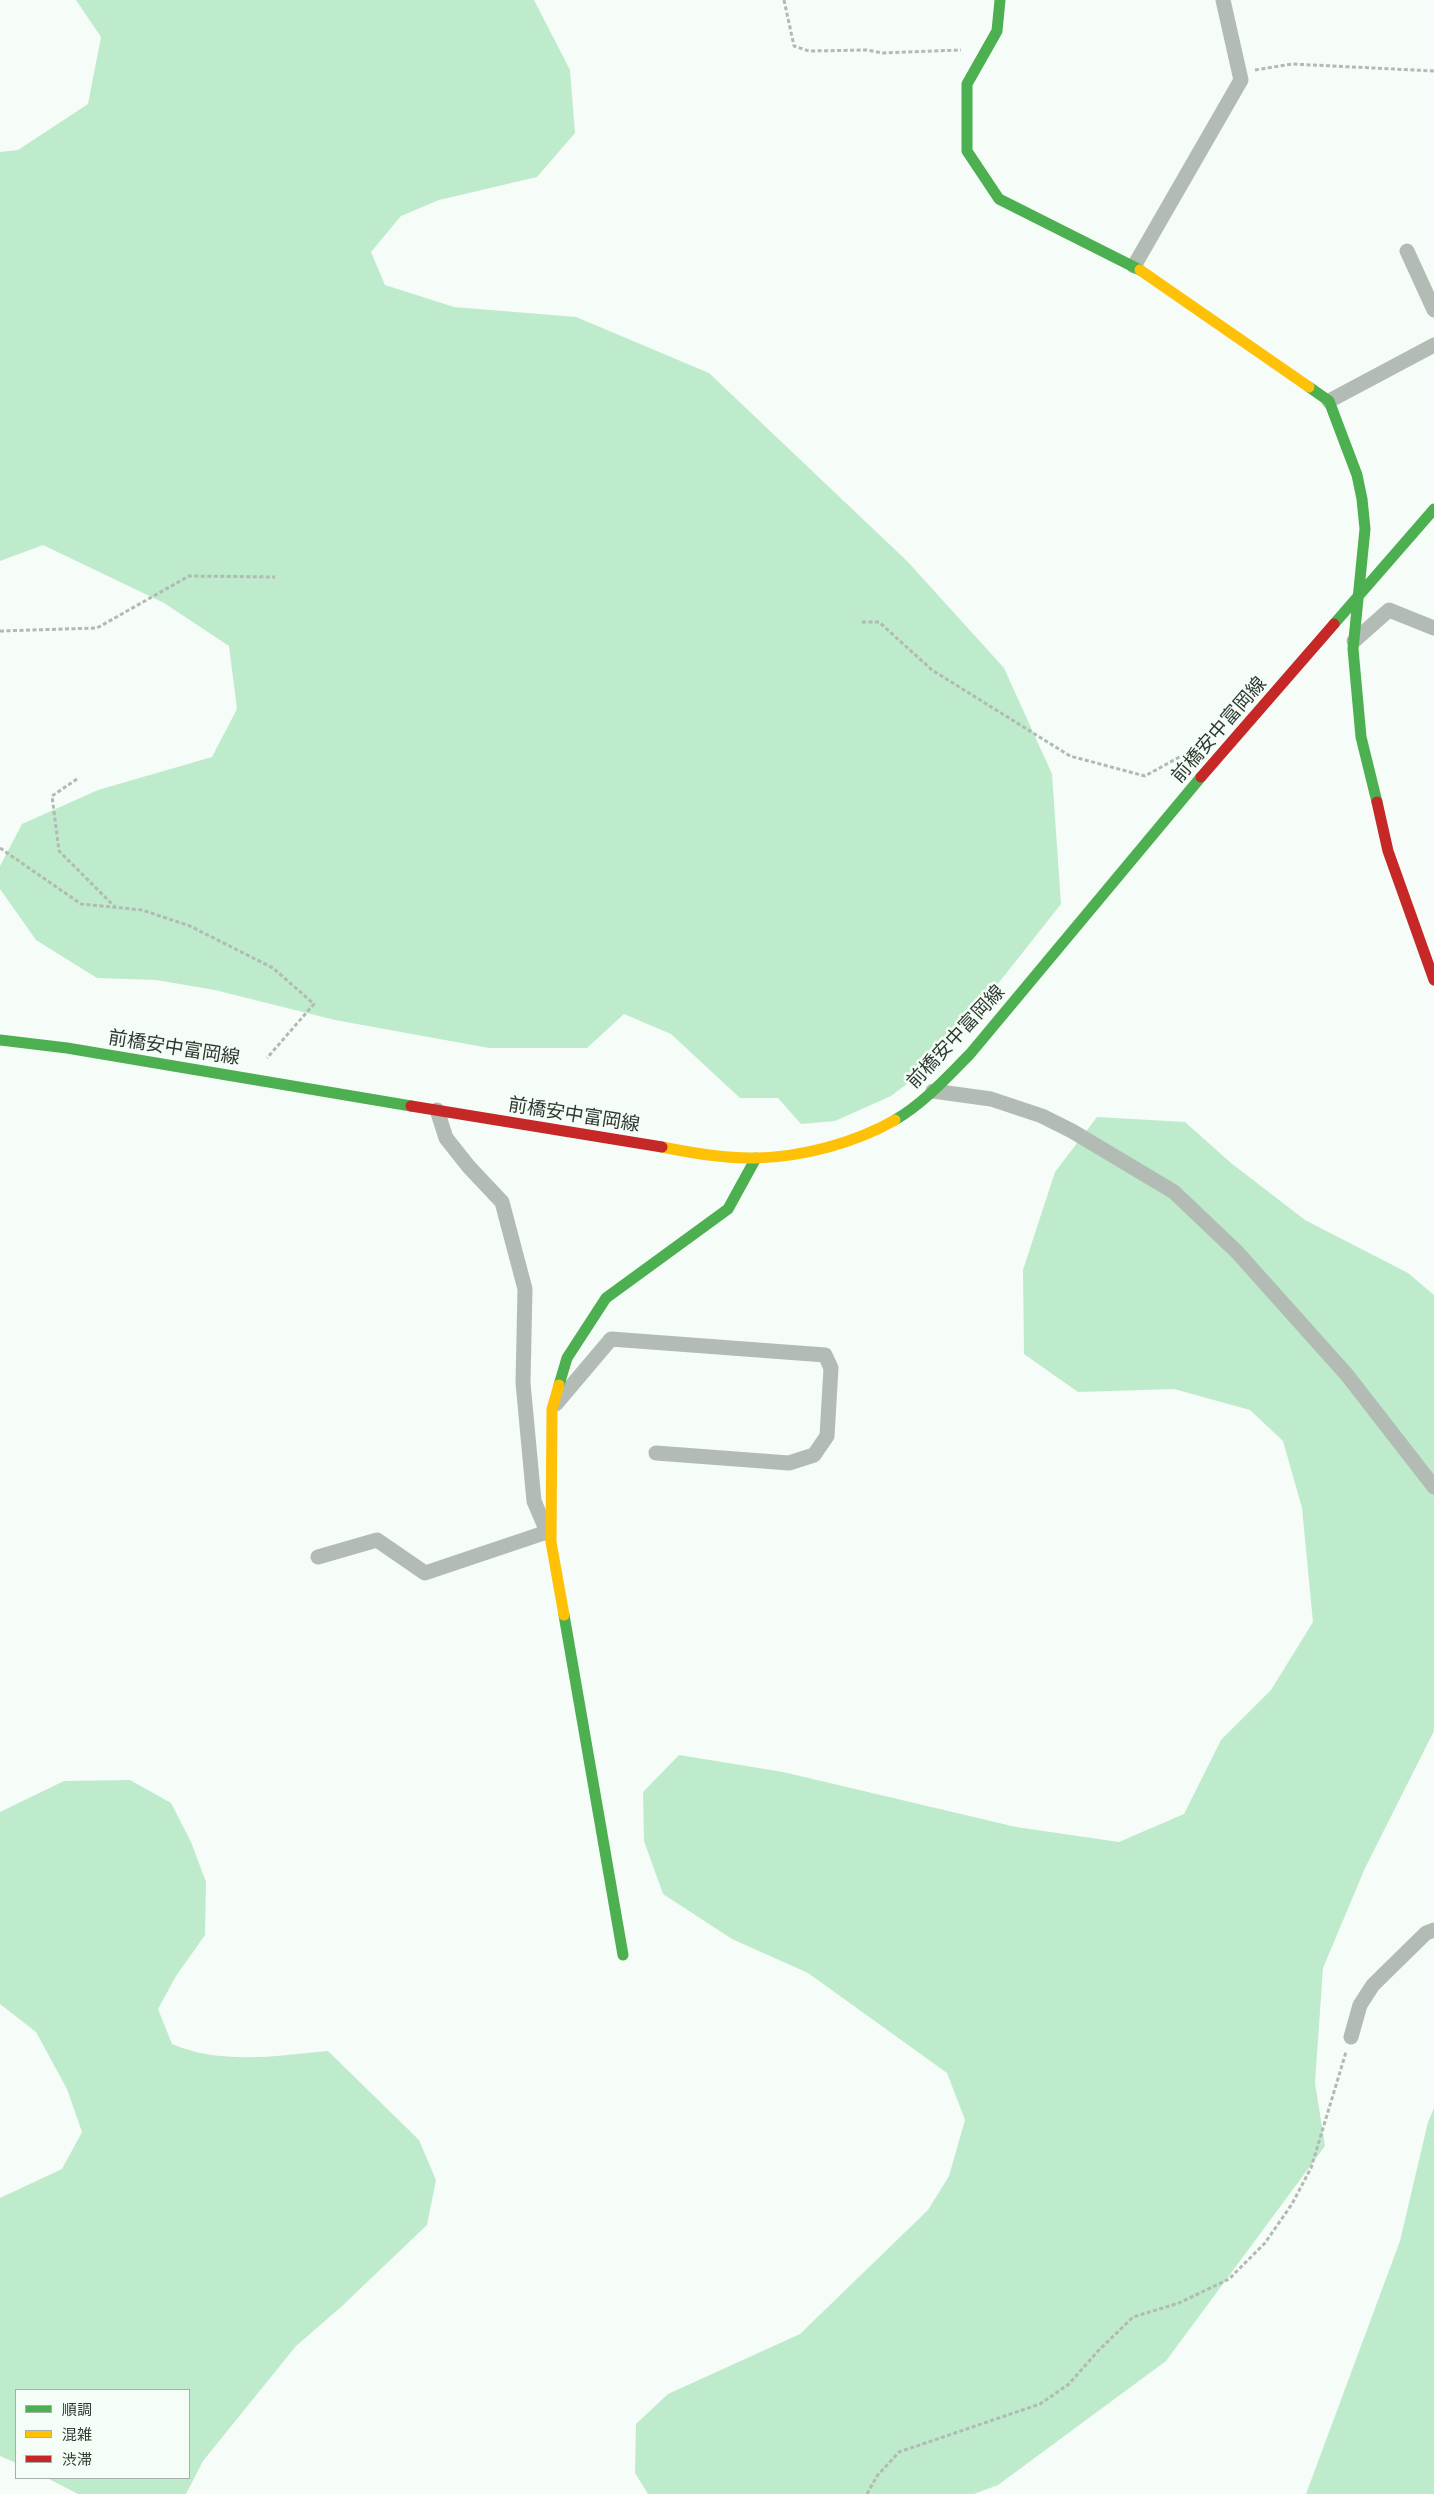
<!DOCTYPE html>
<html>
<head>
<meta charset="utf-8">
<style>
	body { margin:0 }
	#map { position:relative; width:1434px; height:2494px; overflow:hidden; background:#f6fcf7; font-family:Mulish,"Noto Sans JP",sans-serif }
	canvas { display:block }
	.legend { position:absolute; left:15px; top:2389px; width:175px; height:90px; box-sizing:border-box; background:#f4fef6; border:1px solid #a6b0a8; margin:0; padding:6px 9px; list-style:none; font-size:15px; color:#303a32 }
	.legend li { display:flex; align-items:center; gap:10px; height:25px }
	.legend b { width:25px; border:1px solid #a6b0a8 }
</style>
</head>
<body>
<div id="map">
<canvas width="1434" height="2494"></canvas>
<ul class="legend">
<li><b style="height:6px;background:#4caf50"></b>順調</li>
<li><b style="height:6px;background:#ffc107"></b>混雑</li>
<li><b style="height:6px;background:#c62828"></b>渋滞</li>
</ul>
</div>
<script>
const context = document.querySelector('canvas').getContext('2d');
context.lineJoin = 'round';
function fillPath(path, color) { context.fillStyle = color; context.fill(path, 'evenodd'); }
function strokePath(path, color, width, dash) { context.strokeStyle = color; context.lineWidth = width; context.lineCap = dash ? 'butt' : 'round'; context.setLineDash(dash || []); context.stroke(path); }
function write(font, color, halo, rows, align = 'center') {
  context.font = font + ' Mulish,"Noto Sans JP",sans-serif'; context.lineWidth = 5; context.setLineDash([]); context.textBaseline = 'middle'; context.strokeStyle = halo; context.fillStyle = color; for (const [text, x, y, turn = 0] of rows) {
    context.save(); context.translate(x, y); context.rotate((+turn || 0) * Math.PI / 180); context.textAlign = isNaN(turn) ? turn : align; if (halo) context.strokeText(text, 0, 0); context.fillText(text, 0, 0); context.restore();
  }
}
fillPath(new Path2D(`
	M76 0H534L570 70 575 133 537 177 439 200 401 216 371 252 385 285 454 307 576 317 709 373 908 562 1004 668 1052 774 1061 904 936 1062 891 1096 835 1121 801 1124 778 1098H740L671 1034 624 1014 587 1048H489L335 1020 215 990 156 980 97 978 36 940 0 889V866L22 824 98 790 212 757 237 709 229 646 164 603 43 545 0 561V152L18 150 88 104 101 37Z
	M1097 1117 1185 1122 1231 1163 1305 1220 1408 1273 1434 1295V1731L1365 1868 1323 1968 1315 2083 1325 2146 1166 2361 998 2485 974 2494H648L635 2473 636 2424 668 2394 800 2334 928 2210 949 2176 965 2120 947 2073 808 1973 732 1939 663 1894 644 1841 643 1792 679 1755 783 1772 1016 1827 1119 1842 1184 1814 1221 1740 1271 1690 1313 1622 1302 1508 1283 1441 1250 1410 1174 1389 1078 1392 1024 1354 1023 1270 1055 1172Z
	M130 1780 171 1803 191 1842 206 1882 205 1935 176 1976 158 2009 172 2044C221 2065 276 2056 328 2051L419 2140 436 2180 427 2225 341 2307 296 2346 203 2461 186 2494H78L47 2478H189V2390H16V2463L0 2456V2198L62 2169 82 2132 67 2089 36 2032 0 2004V1812L64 1781Z
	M1434 2108V2494H1306L1400 2241 1428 2122Z`), '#beebcb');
strokePath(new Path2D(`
	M784 0 794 46 809 51 867 50 883 53 961 50
	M1255 70 1292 64 1434 71
	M862 622H879L932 670 1070 756 1145 776 1194 749
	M0 631 97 628 189 576 275 577
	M77 779 52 796 59 851 115 907
	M0 848 81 904 142 910 190 926 273 968 314 1004 267 1058
	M867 2494 877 2476 899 2452 1040 2404 1069 2384 1098 2351 1133 2317 1179 2303 1229 2279 1265 2243 1292 2204 1311 2168 1346 2052`), '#b1bab4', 3, [4, 2.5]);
strokePath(new Path2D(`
	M1407 251 1434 310
	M1134 266 1241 80 1223 0
	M1329 401 1434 345
	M1354 641 1389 610 1434 628
	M933 1091 991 1099 1042 1116 1072 1131 1174 1192 1237 1252 1347 1375 1434 1487
	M437 1110 446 1138 469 1167 502 1202 525 1289 523 1383 534 1501 548 1534
	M556 1404 611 1339 825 1355 831 1368 827 1436 814 1455 789 1463 656 1453
	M318 1557 377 1540 425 1573 547 1532
	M1351 2037 1360 2005 1373 1985 1426 1933 1434 1930`), '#b2bcb5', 15);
strokePath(new Path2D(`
	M1000 0 997 31 967 84V151L999 199 1140 270
	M1309 387 1329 401 1357 475 1362 499 1365 529 1353 649 1361 737 1377 802
	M1334 624 1434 509
	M0 1040 67 1048 411 1106
	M895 1120C924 1103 946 1078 970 1054L1201 777
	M559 1385 567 1358 606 1298 728 1209 756 1158
	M564 1615 623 1955`), '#4caf50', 11);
strokePath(new Path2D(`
	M1140 270 1309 387
	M662 1147C692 1153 725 1159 756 1158 802 1157 855 1143 895 1120
	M559 1385 552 1409 551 1542 564 1615`), '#ffc107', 11);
strokePath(new Path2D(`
	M1201 777 1334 624
	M1377 802 1388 851 1434 980
	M411 1106 662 1147`), '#c62828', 11);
write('19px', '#303a32', '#f4fef6', [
	["前橋安中富岡線",1219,730,-49],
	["前橋安中富岡線",956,1037,-47],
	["前橋安中富岡線",174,1048,9],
	["前橋安中富岡線",574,1115,9]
]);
</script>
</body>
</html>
